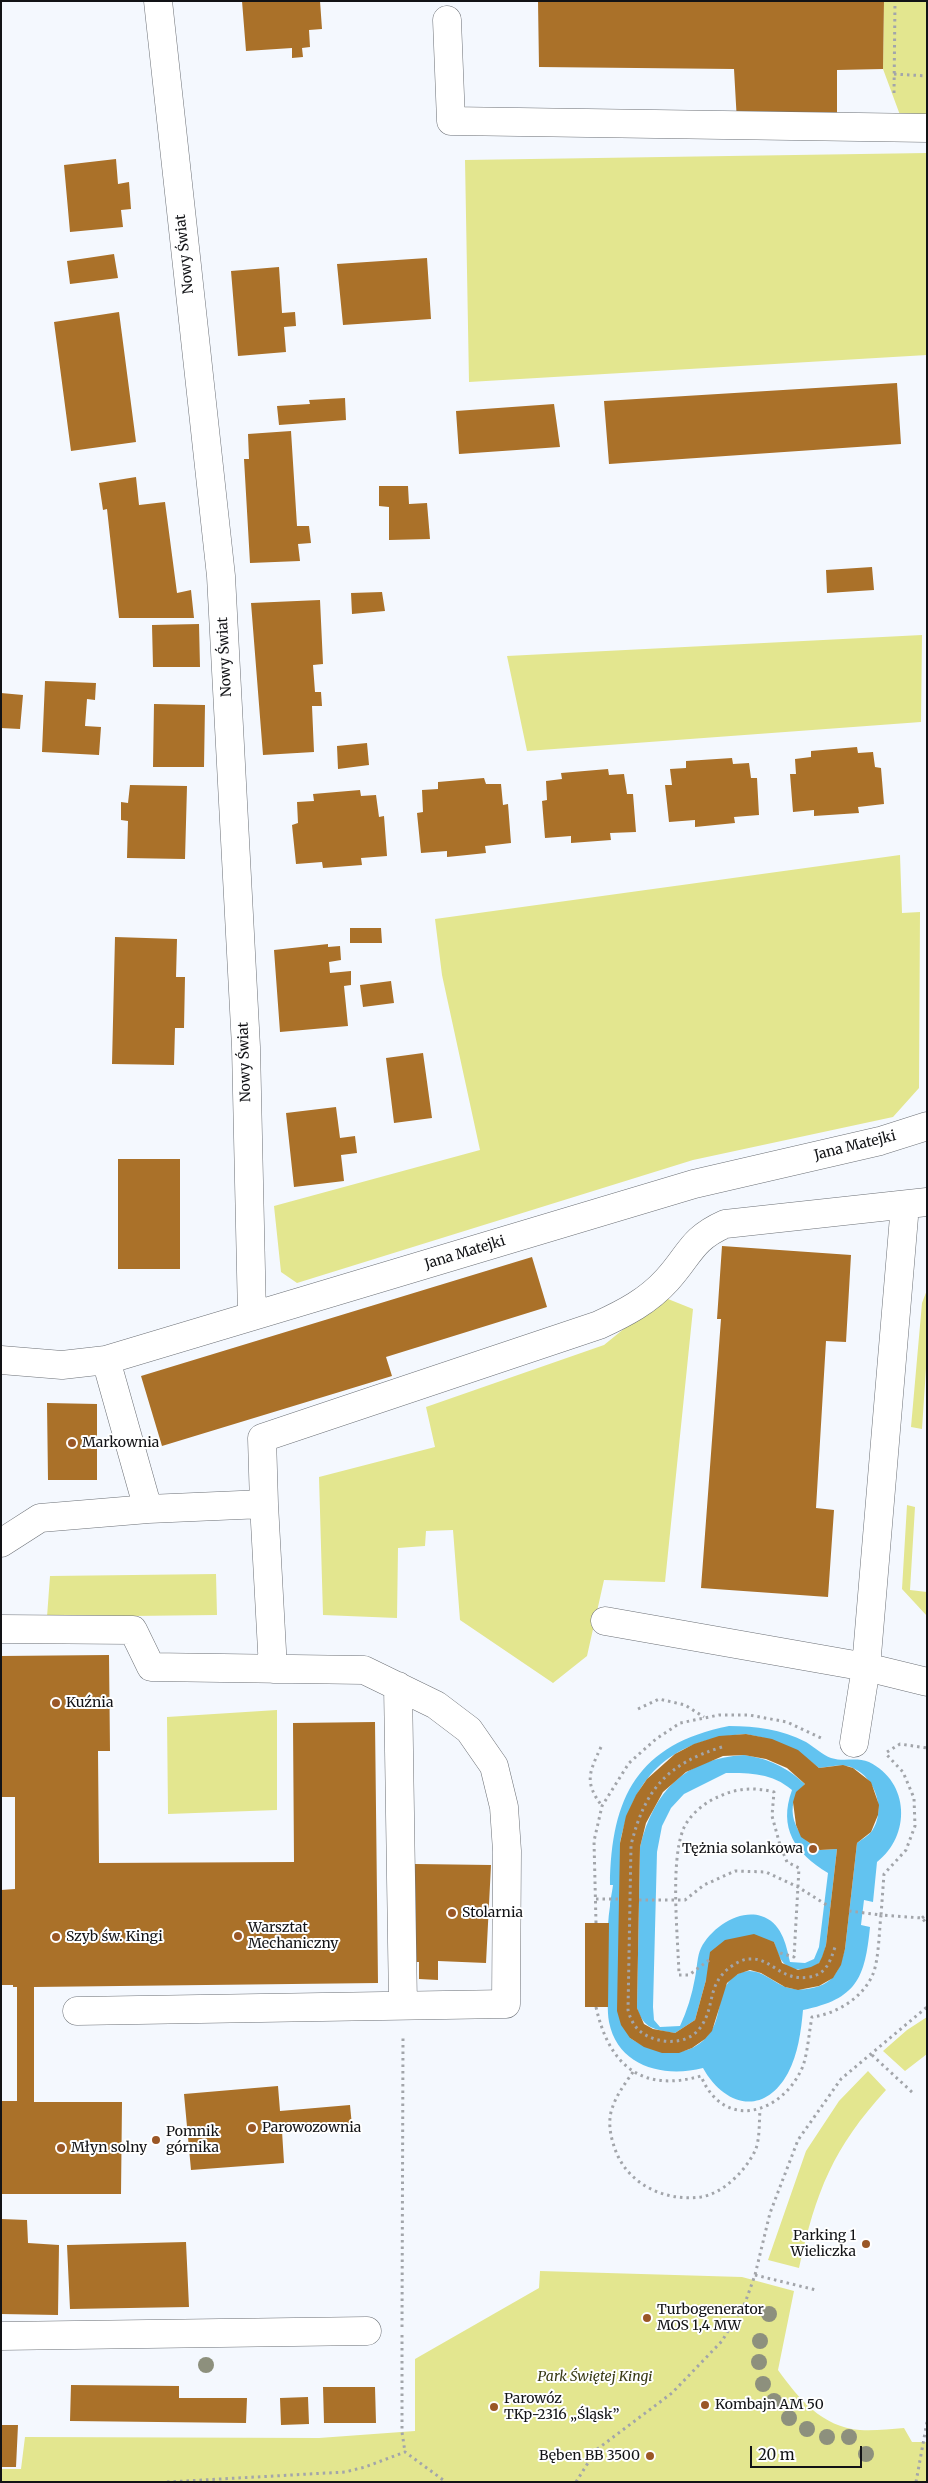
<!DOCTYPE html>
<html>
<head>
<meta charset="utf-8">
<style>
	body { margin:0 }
	#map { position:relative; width:928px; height:2483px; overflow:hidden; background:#f4f8fe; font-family:Merriweather,serif }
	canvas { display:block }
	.frame { position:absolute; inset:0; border:2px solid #121316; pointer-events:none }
	.scale { position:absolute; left:750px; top:2446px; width:112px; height:22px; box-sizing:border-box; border:2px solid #121316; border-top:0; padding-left:6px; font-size:15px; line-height:18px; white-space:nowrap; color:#121316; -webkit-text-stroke:4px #fff; paint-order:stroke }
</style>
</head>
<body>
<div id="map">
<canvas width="928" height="2483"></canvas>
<div class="frame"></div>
<div class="scale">20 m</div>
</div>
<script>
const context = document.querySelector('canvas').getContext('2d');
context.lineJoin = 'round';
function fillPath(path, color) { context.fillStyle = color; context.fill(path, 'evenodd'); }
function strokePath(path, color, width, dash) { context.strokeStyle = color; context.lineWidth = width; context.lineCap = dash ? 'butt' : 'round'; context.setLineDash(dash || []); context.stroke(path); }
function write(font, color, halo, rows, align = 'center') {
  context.font = font + ' Merriweather,serif'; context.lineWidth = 4; context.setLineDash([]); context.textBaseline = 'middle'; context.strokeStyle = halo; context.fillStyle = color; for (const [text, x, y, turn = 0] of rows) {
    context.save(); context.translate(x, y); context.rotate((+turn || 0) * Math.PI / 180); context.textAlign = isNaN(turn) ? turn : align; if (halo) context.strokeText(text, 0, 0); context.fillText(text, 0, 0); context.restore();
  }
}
fillPath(new Path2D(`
	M884 1H927V113L923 115H900L883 69Z
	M927 153V355L469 382 465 160Z
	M922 635 921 722 527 751 507 656Z
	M900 855 902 913 920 912 919 1088 893 1117 693 1160 297 1283 281 1272 274 1206 480 1150 442 975 435 919Z
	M927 1290V1353L922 1429 911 1427 922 1303Z
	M663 1297 693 1309 665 1582 604 1580 587 1656 553 1683 460 1620 453 1530 426 1531 425 1546 398 1548 397 1618 323 1615 319 1477 435 1447 426 1407 604 1345Z
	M907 1505 915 1507 910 1590 927 1592V1616L902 1589Z
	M216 1574 217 1615 47 1617 50 1576Z
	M277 1710V1810L168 1814 167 1717Z
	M927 2017V2054L905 2071 883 2051 907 2030Z
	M868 2071 886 2090C833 2148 816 2191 799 2268L768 2260 806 2151 839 2101Z
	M540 2271 742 2277 794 2291 778 2370C799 2399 822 2427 860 2430 874 2431 890 2429 904 2428L912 2442H927V2482H1V2469H21L25 2437 319 2438 415 2431V2359L539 2288Z`), '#e3e68f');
fillPath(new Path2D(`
	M729 1726C757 1726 780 1729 806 1742 814 1747 823 1755 831 1758 843 1762 857 1757 869 1762 910 1782 911 1836 877 1862L873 1902 864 1900 861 1925 870 1927C865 1978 857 1999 803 2010 801 2032 798 2054 788 2073 764 2117 724 2106 703 2068 664 2078 618 2067 609 2022 607 2010 608 1996 608 1983 608 1958 606 1931 610 1906 610 1901 612 1893 613 1885H610C611 1797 638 1744 729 1726ZM746 1734C777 1740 794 1747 819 1768 830 1767 843 1763 853 1768 876 1778 886 1811 872 1831 868 1836 862 1839 857 1843L845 1949C842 1958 840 1969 833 1977 823 1989 798 1993 783 1986 768 1979 756 1965 738 1974 716 1986 723 2013 711 2031 692 2061 655 2055 630 2038L620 1843C635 1772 674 1739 746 1734Z
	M744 1755C770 1759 786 1767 805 1784 781 1806 795 1837 820 1850L837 1849 826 1945C824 1951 823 1960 818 1964 809 1972 789 1972 782 1961 778 1956 776 1948 774 1942L706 1980 695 2020 675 2033C656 2030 643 2029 637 2008L640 1847C654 1790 685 1759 744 1755ZM726 1773C751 1773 772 1773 792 1790 778 1828 795 1853 828 1873L819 1947 814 1959 805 1963 790 1962C786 1943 781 1922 761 1916 739 1909 711 1928 701 1948 697 1956 697 1969 695 1978 692 1995 687 2011 680 2026L660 2027 654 2020 653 2007 657 1852 662 1826 671 1808 684 1794Z`), '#62c3f0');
fillPath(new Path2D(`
	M242 1H320L322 29 309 30 310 47 302 48 303 57 292 58V48L246 51Z
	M538 1H884L883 69 837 70V121L737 122 734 69 539 67Z
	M116 159 118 184 129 182 131 209 121 210 123 227 70 232 64 165Z
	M114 254 118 278 70 284 67 261Z
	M427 258 431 319 343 325 337 264Z
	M279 267 282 313 295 312 296 326 284 327 286 352 238 356 231 271Z
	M119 312 136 442 71 451 54 322Z
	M897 383 901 444 609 464 604 401Z
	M345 398 346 420 279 425 277 406 310 404 309 400Z
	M554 404 560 447 459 454 456 411Z
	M291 431 297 526H309L311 543 298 544 300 561 250 563 244 459H249L248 434Z
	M136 477 139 505 165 502 177 593 191 590 194 618H119L107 509 103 510 99 483Z
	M379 486H408L409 504 427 503 430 539 389 540V507L379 506Z
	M872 567 874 590 827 593 826 570Z
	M382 592 385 611 352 614 351 593Z
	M320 600 323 664 313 665 315 692H321L322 706H312L314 752 263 755 251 603Z
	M199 624 200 667H153L152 625Z
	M45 681 96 683 95 700 87 699 85 726 101 727 99 755 42 752Z
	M1 693 23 695 20 729 1 728Z
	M154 704 205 705 204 767H153Z
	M367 743 369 765 338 769 337 746Z
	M857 747 858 753 873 752 875 767 881 768 884 804 858 807 859 813 814 816V810L793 812 790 774H796L795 759 811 757V751Z
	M732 758 733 764 749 763 751 778H757L759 815 734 817 735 823 695 827V820L669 822 665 785H672L670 769 686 768V761Z
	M608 769 609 775 624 774 627 794H633L636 832 610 833 611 840 571 843V836L545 838 542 801 547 800 546 781 562 779 561 773Z
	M484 778 486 784H501L503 805 508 804 511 843 485 846 486 853 467 855 447 857V851L421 853 417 813 423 812 422 790 438 789V782Z
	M130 785 187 786 185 859 127 858 128 821 121 820V802L128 803Z
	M360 790 361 796 376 795 379 817 384 816 387 856 361 858 362 865 323 868 322 862 296 864 292 825 298 823 297 802 314 801 313 794Z
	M350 928H381L382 943H350Z
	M115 937 177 939 176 977H185L184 1028H175L174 1065 112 1064Z
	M328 944V947L340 946 341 960 329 962 330 973 351 971V985L344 986 348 1026 280 1032 274 950Z
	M391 981 394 1003 363 1007 360 985Z
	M423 1053 432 1118 394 1123 386 1058Z
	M336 1107 340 1138 355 1136 357 1153 341 1155 344 1181 294 1187 286 1113Z
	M118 1159H180V1269H118Z
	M722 1246 851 1255 846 1342 826 1341 816 1508 834 1510 828 1597 701 1588 721 1319H717Z
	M532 1257 547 1307 386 1357 392 1376 162 1446 141 1376Z
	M47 1403 97 1404V1480H48Z
	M109 1655 110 1751H98L99 1863 294 1862 293 1723 375 1722 378 1983 34 1987V2102H122L121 2194H1V2101H17V1987H13V1985H1V1890L15 1889V1797H1V1656Z
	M746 1734 772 1739 798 1750 819 1768 843 1765 853 1768 871 1782 879 1805 878 1815 871 1832 857 1843 845 1949 841 1965 833 1978 819 1986 798 1990 785 1987 761 1973 750 1970 738 1974 727 1983 712 2031 705 2039 692 2048 679 2053H662L644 2047 630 2038 621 2025 617 2011 620 1843 626 1816 636 1795 647 1779 675 1754 694 1744 719 1736ZM744 1755 766 1759 787 1768 805 1784 796 1792 793 1802 796 1825 801 1837 820 1850 837 1849 826 1945 822 1957 819 1963 811 1967 798 1970 782 1963 774 1942 754 1934 725 1940 710 1952 706 1980 695 2020 675 2033 653 2029 644 2024 637 2008 640 1847 646 1823 663 1792 686 1772 723 1756Z
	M415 1864 491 1865 486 1963 438 1961V1980L419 1979V1962H414Z
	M585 1923H609L608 2007H585Z
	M278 2086 280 2111 350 2105 352 2126 282 2131 284 2163 191 2170 184 2094Z
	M1 2219 27 2220 28 2243 59 2245 58 2315 1 2314Z
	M186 2242 189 2307 70 2309 67 2245Z
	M71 2385 179 2386V2398H247L246 2423 70 2421Z
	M323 2387H375L376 2423H324Z
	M308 2397 309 2424 281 2425 280 2398Z
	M1 2425H18L16 2467H1Z`), '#aa7129');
const minor = new Path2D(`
	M158 1 221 576 246 1047 252 1316
	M447 20 451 121 927 128
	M1 1360 62 1365 106 1360 694 1184 880 1141 927 1126
	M106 1360 148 1509
	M264 1504 262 1438 599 1325C625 1313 648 1301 667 1280 690 1255 691 1239 725 1224L927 1202
	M1 1543 40 1518 148 1509 264 1504 273 1669
	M605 1621 866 1667 927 1682
	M1 1629 133 1630 151 1667 364 1670 436 1705 469 1730 494 1766 504 1807 507 1851 506 2004 77 2011
	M398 1686 403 2005
	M854 1743 866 1667 905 1205
	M1 2336 367 2331`);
strokePath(minor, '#6c7076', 29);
strokePath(new Path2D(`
	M894 74 927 76
	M894 93 895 1
	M638 1709 659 1699 685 1705 704 1717
	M601 1747C589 1773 584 1782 602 1806
	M722 1747C667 1764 645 1789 631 1845L628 2010C632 2025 639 2034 655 2039 671 2044 692 2042 702 2025 715 2005 707 1986 729 1968 734 1964 743 1959 749 1959 772 1957 780 1982 810 1977 826 1974 830 1962 835 1947
	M887 1752 900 1744 927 1748
	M596 1899H620
	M639 1900H685L704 1885 735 1871 766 1872 798 1887 830 1907
	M849 1911 881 1915 884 1874 906 1850 915 1826 914 1798 903 1772 886 1754
	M922 1918 927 1914
	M596 1923 594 1841 602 1806 629 1763 656 1739 680 1723 719 1715H749L787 1722 821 1738
	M709 1960 689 1975H679C678 1938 670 1863 683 1830 688 1816 705 1802 718 1797 736 1788 755 1787 774 1792L772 1816 780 1845 787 1862 799 1868 794 1957 777 1952
	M596 2007C609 2065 641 2093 701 2076 724 2132 783 2114 803 2066 808 2051 809 2032 812 2017 836 2014 863 1998 873 1974 879 1959 879 1931 881 1915L922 1918 927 1924
	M872 2055 913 2093
	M633 2072C624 2085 615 2097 611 2112 608 2125 611 2138 615 2149 627 2184 665 2202 701 2197 724 2193 745 2171 755 2151 760 2140 759 2122 760 2110
	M755 2275 816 2290
	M402 2327 403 2038
	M402 2335V2432L405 2452
	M167 2482 345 2472 365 2467 405 2452 446 2482
	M576 2482 596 2450 672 2393 722 2341 745 2303 755 2275 770 2213 798 2140 841 2079 927 2007
	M916 2482 927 2422`), '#a2a5aa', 3, [2.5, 4]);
strokePath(minor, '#fff', 28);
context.fillStyle = '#8d907d';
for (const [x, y] of [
	[769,2314],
	[760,2341],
	[759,2362],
	[206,2365],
	[763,2384],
	[774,2401],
	[789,2418],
	[807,2429],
	[827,2437],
	[849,2437],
	[866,2454]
]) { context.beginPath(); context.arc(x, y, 8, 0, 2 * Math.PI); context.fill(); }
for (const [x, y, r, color] of [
	[72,1443,5,"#9a5726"],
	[56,1703,5,"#9a5726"],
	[813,1849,5,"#9a5726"],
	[452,1913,5,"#9a5726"],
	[238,1936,5,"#9a5726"],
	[56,1937,5,"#9a5726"],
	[252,2128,5,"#9a5726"],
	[156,2140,5,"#9a5726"],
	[61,2148,5,"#9a5726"],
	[866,2244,5,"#9a5726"],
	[647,2318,5,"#9a5726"],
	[705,2405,5,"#9a5726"],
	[494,2407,5,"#9a5726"],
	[650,2456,5,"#9a5726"]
]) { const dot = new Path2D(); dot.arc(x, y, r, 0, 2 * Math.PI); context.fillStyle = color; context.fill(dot); strokePath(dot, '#fff', 2); }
write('14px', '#121316', '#fff', [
	["Nowy Świat",185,254,-96],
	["Nowy Świat",225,657,-93],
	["Nowy Świat",245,1062,-92],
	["Jana Matejki",855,1146,-14],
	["Jana Matejki",465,1253,-17]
]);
write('14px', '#121316', '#fff', [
	["Markownia",82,1443],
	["Kuźnia",66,1703],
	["Tężnia solankowa",803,1849,"right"],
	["Stolarnia",462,1913],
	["Warsztat",248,1928],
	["Mechaniczny",248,1944],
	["Szyb św. Kingi",66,1937],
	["Parowozownia",262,2128],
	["Pomnik",166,2132],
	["górnika",166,2148],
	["Młyn solny",71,2148],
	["Parking 1",856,2236,"right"],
	["Wieliczka",856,2252,"right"],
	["Turbogenerator",657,2310],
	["MOS 1,4 MW",657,2326],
	["Parowóz",504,2399],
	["TKp-2316 „Śląsk”",504,2415],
	["Kombajn AM 50",715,2405],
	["Bęben BB 3500",640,2456,"right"]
], 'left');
write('italic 14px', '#393a14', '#fff', [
	["Park Świętej Kingi",595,2377]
]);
</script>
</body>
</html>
